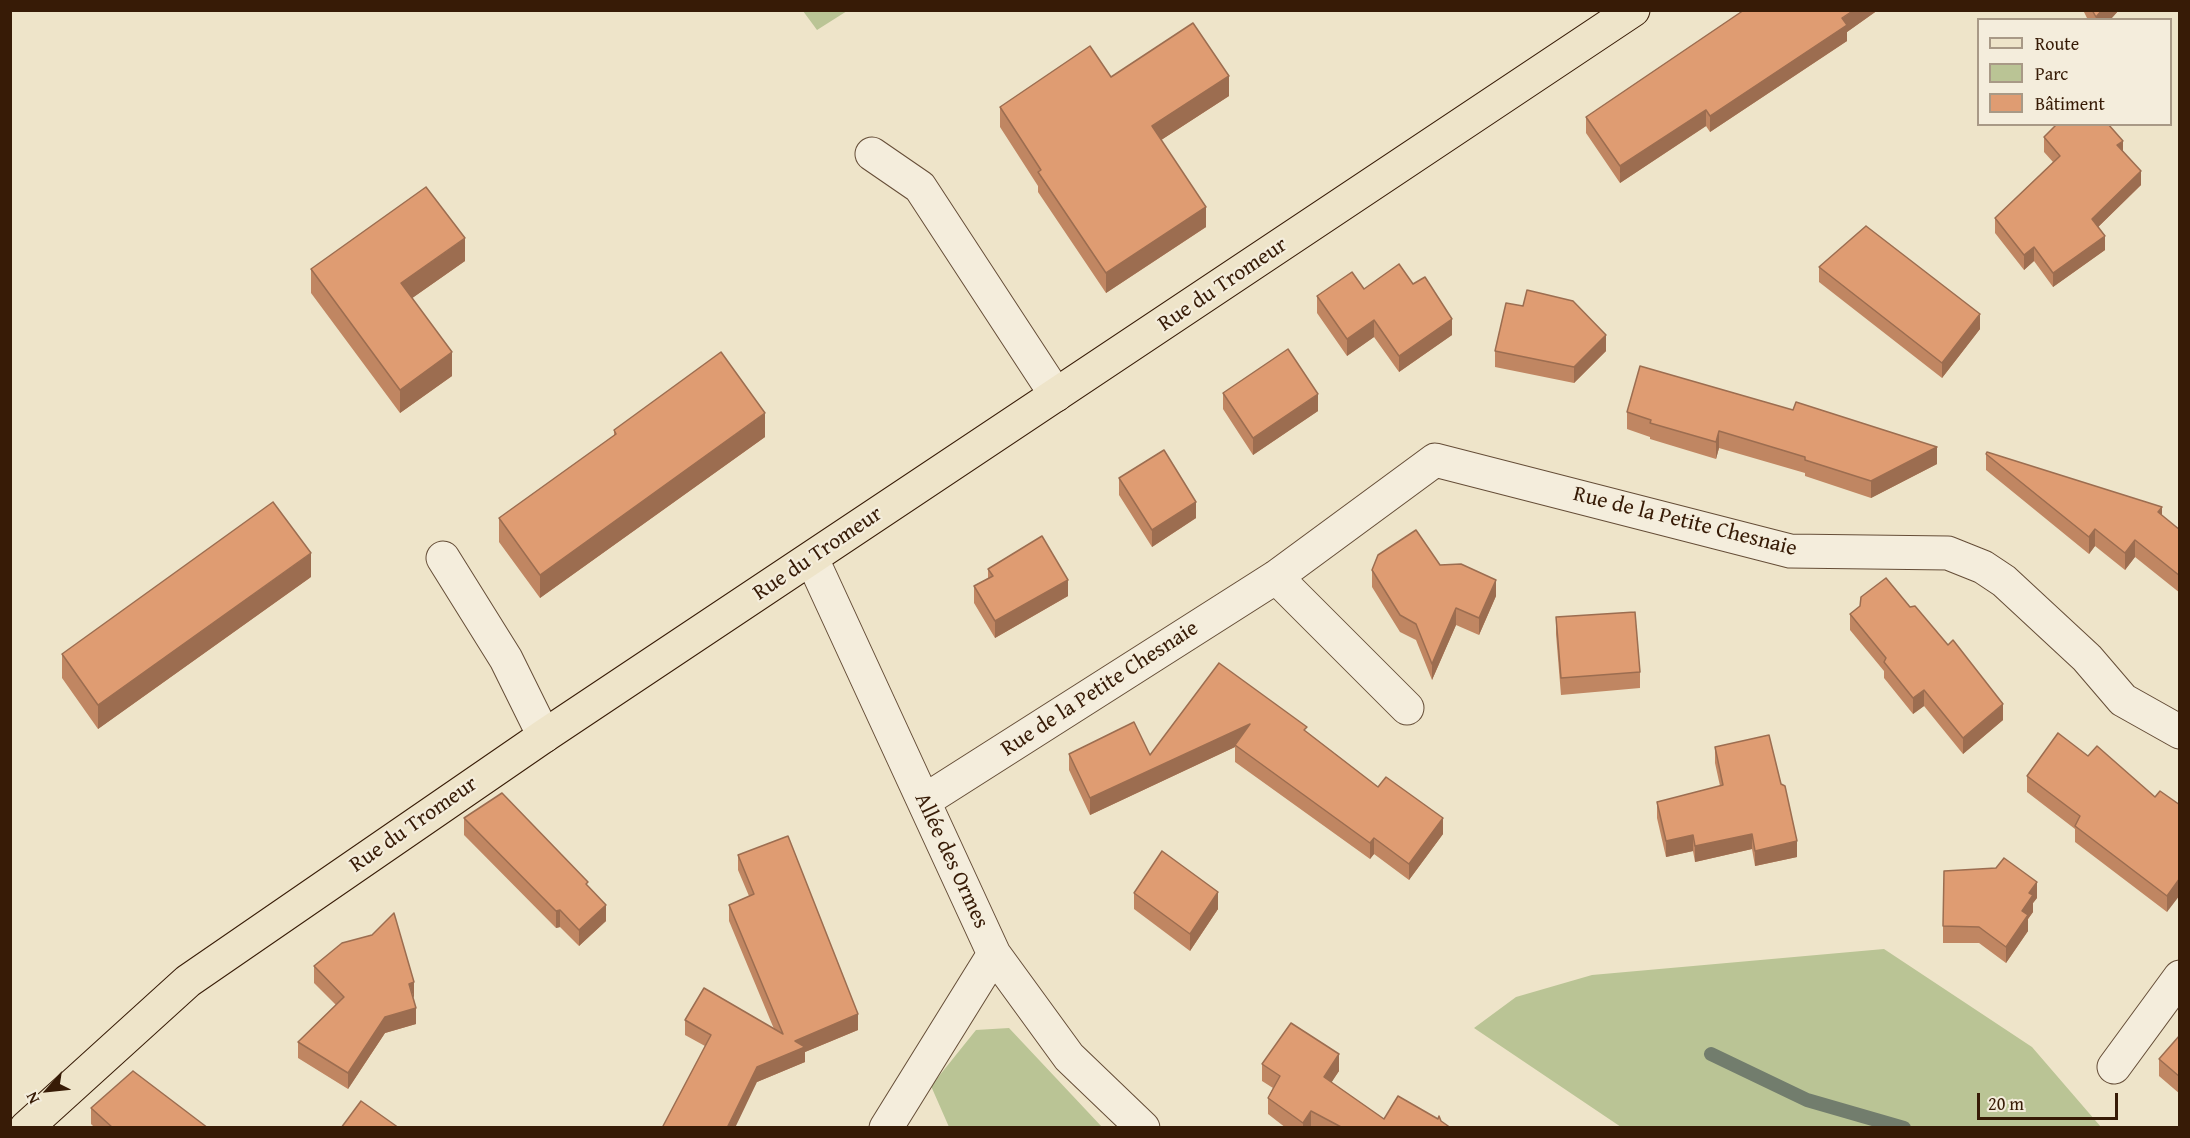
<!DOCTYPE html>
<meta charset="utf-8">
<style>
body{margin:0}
#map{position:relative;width:2190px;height:1138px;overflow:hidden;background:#eee4c9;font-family:"Gentium Book Plus",serif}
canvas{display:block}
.frame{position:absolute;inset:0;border:12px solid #371b06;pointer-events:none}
.legend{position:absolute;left:1977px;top:18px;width:195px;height:108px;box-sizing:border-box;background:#f4eddc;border:2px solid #a89986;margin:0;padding:8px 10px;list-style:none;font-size:18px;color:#371b06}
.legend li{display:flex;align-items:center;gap:12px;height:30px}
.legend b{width:30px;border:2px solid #a89986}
.north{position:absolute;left:18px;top:1060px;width:60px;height:60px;-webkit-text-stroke:4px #f4eddc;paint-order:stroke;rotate:243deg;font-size:16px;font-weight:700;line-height:24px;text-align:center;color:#371b06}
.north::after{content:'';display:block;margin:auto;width:21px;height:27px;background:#371b06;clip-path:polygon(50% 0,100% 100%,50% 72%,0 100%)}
.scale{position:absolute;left:1977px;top:1093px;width:141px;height:27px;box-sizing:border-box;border:3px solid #371b06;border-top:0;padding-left:8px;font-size:18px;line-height:21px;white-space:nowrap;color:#371b06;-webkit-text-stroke:4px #f4eddc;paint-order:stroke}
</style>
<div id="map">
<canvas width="2190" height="1138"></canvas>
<div class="frame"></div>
<ul class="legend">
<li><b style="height:8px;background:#eee4c9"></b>Route</li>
<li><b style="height:16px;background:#bac495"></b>Parc</li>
<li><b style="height:16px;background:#df9c72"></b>Bâtiment</li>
</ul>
<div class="north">N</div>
<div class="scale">20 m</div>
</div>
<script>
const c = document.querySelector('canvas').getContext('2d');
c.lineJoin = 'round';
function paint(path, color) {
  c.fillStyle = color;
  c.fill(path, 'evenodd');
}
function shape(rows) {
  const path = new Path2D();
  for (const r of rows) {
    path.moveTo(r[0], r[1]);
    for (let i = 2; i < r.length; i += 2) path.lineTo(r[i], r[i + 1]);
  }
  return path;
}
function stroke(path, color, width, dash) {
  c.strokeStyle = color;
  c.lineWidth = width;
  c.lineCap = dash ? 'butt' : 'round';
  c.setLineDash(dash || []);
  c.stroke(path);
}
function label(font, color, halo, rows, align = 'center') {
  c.font = font + ' "Gentium Book Plus",serif';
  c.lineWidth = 4.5;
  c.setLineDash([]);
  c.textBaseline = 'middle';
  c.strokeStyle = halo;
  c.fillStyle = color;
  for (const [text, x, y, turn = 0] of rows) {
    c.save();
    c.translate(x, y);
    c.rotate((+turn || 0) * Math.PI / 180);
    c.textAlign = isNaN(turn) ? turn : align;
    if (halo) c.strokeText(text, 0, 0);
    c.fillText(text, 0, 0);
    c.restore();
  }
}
const green = shape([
 [803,11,847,11,817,30],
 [1884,949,2032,1047,2101,1127,1621,1127,1474,1028,1516,997,1592,975],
 [1009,1028,1102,1127,949,1127,931,1086,976,1030]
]);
const stream = shape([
 [1711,1054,1807,1100,1904,1128]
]);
const minor = shape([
 [872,154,920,187,1056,395],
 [443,558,506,659,544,736],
 [812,559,994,954,1069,1057,1143,1128],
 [1276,577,1407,708],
 [924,801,1276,577,1435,460,1790,551,1948,553,1983,567,2004,581,2087,658,2123,700,2180,732],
 [2114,1067,2180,977],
 [886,1128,994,954]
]);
const major = shape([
 [26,1128,188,981,544,736,1633,10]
]);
const wall = shape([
 [1744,10,1878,10,1847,32,1847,41,1710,132,1706,126,1620,183,1586,133,1586,117],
 [2083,10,2119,10,2110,20,2088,20],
 [1111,77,1229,96,1161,140,1206,227,1106,293,1038,192,1038,186,1000,127,1000,107],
 [2044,137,2123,151,2141,185,2098,227,2105,250,2053,287,2034,261,2024,270,1995,233,1995,218,2053,162,2044,152],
 [465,261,412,298,452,376,400,413,311,293,311,269],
 [1819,267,1980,329,1942,378,1819,282],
 [1413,284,1452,335,1399,372,1374,337,1347,356,1317,313,1317,296,1364,289],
 [1523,306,1606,351,1574,383,1495,367,1495,351],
 [1223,393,1318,411,1253,455,1223,409],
 [1627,412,1937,464,1871,498,1805,476,1805,473,1719,448,1716,459,1650,439,1650,437,1627,429],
 [614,430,765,437,540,598,499,542,499,518,614,436],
 [1986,454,2162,516,2180,530,2180,593,2135,557,2125,570,2095,546,2089,554,1986,470],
 [1119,478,1196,518,1152,547,1119,495],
 [1440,565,1496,596,1479,635,1456,625,1432,680,1416,640,1400,632,1372,587,1372,570],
 [988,569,1068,596,995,638,974,603,974,586,988,578],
 [311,577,98,729,62,678,62,654],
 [1860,606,2003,720,1963,754,1924,706,1913,714,1884,678,1884,671,1850,630,1850,614],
 [1556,617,1640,672,1640,688,1561,695,1556,634],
 [1307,732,1378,787,1443,834,1409,880,1374,854,1370,859,1235,762,1235,747,1090,815,1069,770,1069,754,1150,755],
 [1715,747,1797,857,1755,866,1752,849,1695,862,1693,851,1666,857,1657,818,1657,802,1720,786,1715,763],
 [2027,776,2155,797,2180,805,2167,912,2075,842,2075,829,2027,792],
 [464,818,588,886,606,921,579,946,560,927,556,928,464,835],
 [738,855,858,1030,805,1052,805,1062,757,1082,705,1046,685,1035,685,1020,774,1029,729,921,729,905,749,896,738,870],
 [1134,893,1218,909,1190,951,1134,909],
 [2037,898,2033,903,2033,912,2028,919,2028,931,2006,963,1979,943,1943,943,1943,926],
 [314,966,414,999,416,1024,385,1033,348,1089,298,1058,298,1042,336,1005,314,983],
 [2180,1035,2180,1094,2159,1076,2159,1059],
 [1262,1064,1339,1071,1331,1082,1384,1119,1441,1121,1451,1128,1286,1128,1268,1114,1268,1098,1273,1088,1262,1081],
 [91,1108,208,1128,95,1128,91,1124]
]);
const shadedWall = shape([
 [1854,10,1878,10,1847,32,1847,41,1710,132,1710,116],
 [2102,10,2119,10,2110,20,2096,20,2096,17],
 [1229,76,1229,96,1152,146,1152,126],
 [1706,110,1706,126,1620,183,1620,166],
 [2123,141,2123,155,2117,145],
 [2141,171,2141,185,2092,233,2092,219],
 [1206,207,1206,227,1106,293,1106,273],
 [2105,236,2105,250,2053,287,2053,273],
 [465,238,465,261,401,306,401,283],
 [2034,247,2034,261,2024,270,2024,255],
 [1980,314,1980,329,1942,378,1942,363],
 [1452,319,1452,335,1399,372,1399,356],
 [1374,320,1374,337,1347,356,1347,339],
 [1606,335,1606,351,1574,383,1574,367],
 [452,352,452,376,400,413,400,390],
 [1318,394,1318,411,1253,455,1253,438],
 [765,413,765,437,540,598,540,575],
 [1719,431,1719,448,1716,459,1716,442],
 [1937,447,1937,464,1871,498,1871,481],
 [1196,502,1196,518,1152,547,1152,530],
 [2162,507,2162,523,2158,512],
 [2095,529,2095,546,2089,554,2089,537],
 [2135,540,2135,557,2125,570,2125,553],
 [311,553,311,577,98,729,98,705],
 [1068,580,1068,596,995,638,995,621],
 [1496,580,1496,596,1479,635,1479,618],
 [1456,608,1456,625,1432,680,1432,664],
 [1924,690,1924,706,1913,714,1913,698],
 [2003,704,2003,720,1963,754,1963,738],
 [1250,724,1235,745,1235,747,1090,815,1090,798],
 [1443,818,1443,834,1409,880,1409,864],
 [1752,834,1752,849,1695,862,1695,846],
 [1693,835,1693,851,1666,857,1666,841],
 [1374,838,1374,854,1370,859,1370,843],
 [1797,841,1797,857,1755,866,1755,851],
 [2180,878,2180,895,2167,912,2167,896],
 [2037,882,2037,898,2033,903,2033,912,2028,919,2028,931,2006,963,2006,947,2022,911,2029,893],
 [1218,892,1218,909,1190,951,1190,934],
 [606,905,606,921,579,946,579,930],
 [560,910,560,927,556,928,556,911],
 [414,982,414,999,409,984],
 [416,1008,416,1024,385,1033,348,1089,348,1073,385,1017],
 [858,1014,858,1030,805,1052,805,1062,757,1082,735,1128,727,1128,757,1067,795,1041],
 [1339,1054,1339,1071,1324,1094,1324,1077],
 [1311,1111,1311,1127,1303,1128,1303,1123]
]);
const building = shape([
 [1744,10,1854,10,1842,18,1847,25,1710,116,1706,110,1620,166,1586,117,1744,10],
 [2092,10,2102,10,2096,17,2092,10],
 [1193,23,1229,76,1152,126,1206,207,1106,273,1038,172,1041,170,1000,107,1090,46,1111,77,1193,23],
 [2057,124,2108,124,2123,141,2117,145,2141,171,2092,219,2105,236,2053,273,2034,247,2024,255,1995,218,2060,156,2044,137,2057,124],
 [426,187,465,238,401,283,452,352,400,390,311,269,426,187],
 [1866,226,1980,314,1942,363,1819,267,1866,226],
 [1399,264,1413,284,1425,277,1452,319,1399,356,1374,320,1347,339,1317,296,1352,272,1364,289,1399,264],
 [1527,290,1573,301,1606,335,1574,367,1495,351,1506,303,1523,306,1527,290],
 [1288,349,1318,394,1253,438,1223,393,1288,349],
 [721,352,765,413,540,575,499,518,616,434,614,430,721,352],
 [1640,366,1793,410,1796,402,1937,447,1871,481,1805,460,1805,457,1719,431,1716,442,1650,423,1651,420,1627,412,1640,366],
 [1164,450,1196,502,1152,530,1119,478,1164,450],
 [1987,452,2162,507,2158,512,2180,530,2180,576,2135,540,2125,553,2095,529,2089,537,1986,454,1987,452],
 [273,502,311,553,98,705,62,654,273,502],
 [1416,530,1440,565,1461,564,1496,580,1479,618,1456,608,1432,664,1416,624,1400,615,1372,570,1378,555,1416,530],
 [1042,536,1068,580,995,621,974,586,993,576,988,569,1042,536],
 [1886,578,1910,607,1915,606,1948,645,1953,640,2003,704,1963,738,1924,690,1913,698,1884,662,1886,658,1850,614,1860,606,1861,597,1886,578],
 [1635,612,1640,672,1561,678,1556,617,1635,612],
 [1219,663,1307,727,1304,730,1378,787,1386,777,1443,818,1409,864,1374,838,1370,843,1235,745,1250,724,1090,798,1069,754,1134,722,1150,755,1219,663],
 [2058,733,2088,756,2097,746,2155,797,2160,791,2180,805,2180,878,2167,896,2075,826,2080,816,2027,776,2058,733],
 [1769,735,1781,784,1785,786,1797,841,1755,851,1752,834,1695,846,1693,835,1666,841,1657,802,1723,785,1715,747,1769,735],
 [502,793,588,882,586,884,606,905,579,930,560,910,556,911,464,818,502,793],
 [788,836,858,1014,795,1041,805,1047,757,1067,727,1128,662,1128,711,1035,685,1020,704,988,783,1034,729,905,754,894,738,855,788,836],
 [1162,851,1218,892,1190,934,1134,893,1162,851],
 [2004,858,2037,882,2029,893,2033,895,2022,911,2028,915,2006,947,1979,927,1943,926,1944,871,1996,868,2004,858],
 [394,913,414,982,409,984,416,1008,385,1017,348,1073,298,1042,344,997,314,966,342,943,372,935,394,913],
 [1291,1023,1339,1054,1324,1077,1384,1119,1398,1096,1438,1119,1439,1116,1441,1121,1451,1128,1343,1128,1311,1111,1303,1123,1268,1098,1280,1076,1262,1064,1291,1023],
 [2180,1035,2180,1077,2159,1059,2180,1035],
 [133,1071,208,1128,113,1128,91,1108,133,1071],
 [361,1101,399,1128,341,1128,361,1101]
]);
const streetNames = [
 ["Rue du Tromeur",1223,285,-34],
 ["Rue de la Petite Chesnaie",1685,522,14],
 ["Rue du Tromeur",818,554,-34],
 ["Rue de la Petite Chesnaie",1100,689,-33],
 ["Rue du Tromeur",414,825,-35],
 ["Allée des Ormes",951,861,65]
];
paint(green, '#bac495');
stroke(stream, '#727d6d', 14);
stroke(minor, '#654d37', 35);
stroke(major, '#371b06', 35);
stroke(minor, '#f4eddc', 33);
stroke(major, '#eee4c9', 33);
paint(wall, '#c08662');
paint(shadedWall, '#9c6d50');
paint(building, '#df9c72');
stroke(building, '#9c6d50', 1.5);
label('22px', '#371b06', '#f4eddc', streetNames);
</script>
